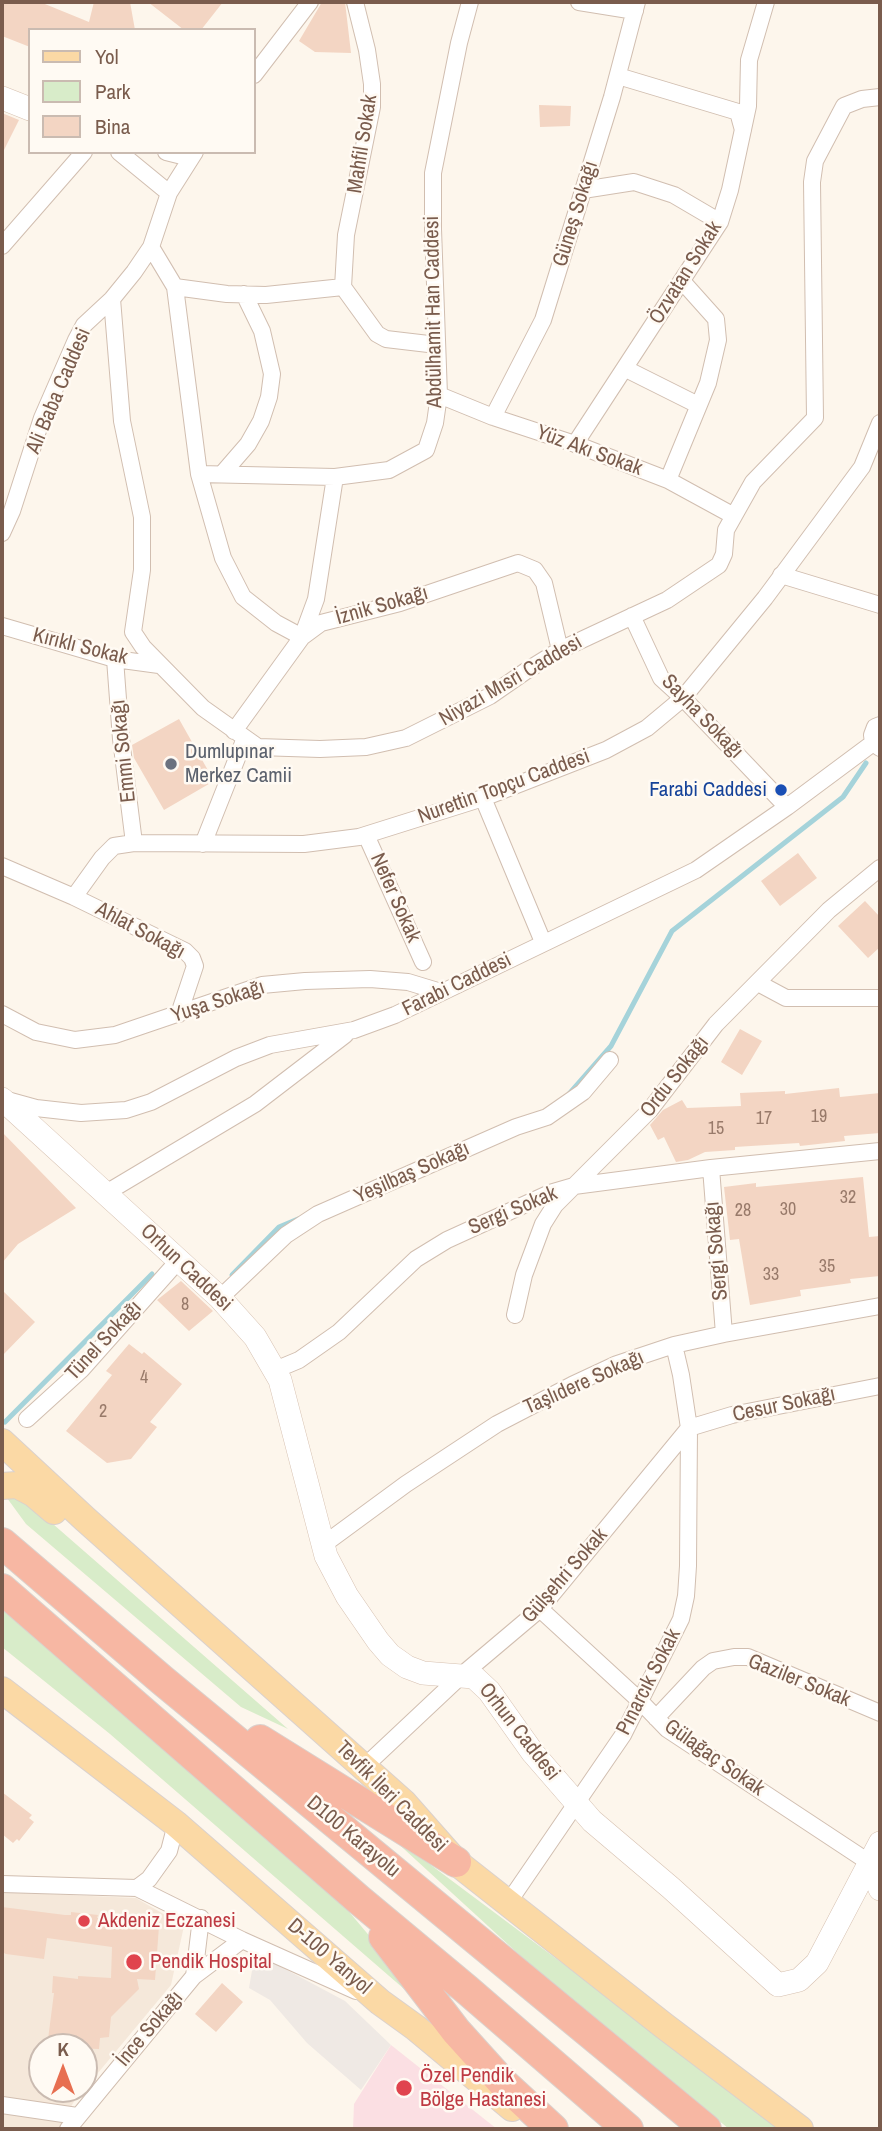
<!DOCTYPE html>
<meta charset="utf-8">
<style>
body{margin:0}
#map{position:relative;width:882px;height:2131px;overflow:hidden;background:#fdf6ec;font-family:"Archivo Narrow",sans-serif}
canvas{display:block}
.frame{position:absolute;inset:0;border:4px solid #7a5c4d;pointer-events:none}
.legend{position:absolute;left:28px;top:28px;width:228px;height:126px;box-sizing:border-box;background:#fffaf3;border:2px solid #cabbb1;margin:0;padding:9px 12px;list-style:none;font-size:21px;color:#7a5c4d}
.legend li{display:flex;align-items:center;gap:14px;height:35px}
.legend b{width:35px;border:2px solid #cabbb1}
.north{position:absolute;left:28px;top:2033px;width:70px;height:70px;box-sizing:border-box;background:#fffaf3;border:2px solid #cabbb1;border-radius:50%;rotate:0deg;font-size:19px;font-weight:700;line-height:28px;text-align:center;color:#7a5c4d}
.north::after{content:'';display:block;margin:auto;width:24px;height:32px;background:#e76f51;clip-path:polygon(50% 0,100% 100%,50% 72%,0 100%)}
</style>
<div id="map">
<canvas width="882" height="2131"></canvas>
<div class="frame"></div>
<ul class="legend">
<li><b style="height:9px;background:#fbd9a5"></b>Yol</li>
<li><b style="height:19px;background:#d8ecc9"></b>Park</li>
<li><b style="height:19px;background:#f3d5c3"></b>Bina</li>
</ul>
<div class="north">K</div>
</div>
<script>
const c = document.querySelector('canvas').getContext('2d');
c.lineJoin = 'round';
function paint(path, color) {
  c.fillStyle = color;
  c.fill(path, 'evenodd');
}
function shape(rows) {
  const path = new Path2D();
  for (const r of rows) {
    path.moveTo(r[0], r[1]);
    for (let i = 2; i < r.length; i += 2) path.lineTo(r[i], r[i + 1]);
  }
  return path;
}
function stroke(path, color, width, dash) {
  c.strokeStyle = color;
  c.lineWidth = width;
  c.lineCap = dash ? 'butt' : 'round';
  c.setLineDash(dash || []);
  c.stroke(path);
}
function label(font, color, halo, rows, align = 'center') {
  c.font = font + ' "Archivo Narrow",sans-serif';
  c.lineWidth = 5;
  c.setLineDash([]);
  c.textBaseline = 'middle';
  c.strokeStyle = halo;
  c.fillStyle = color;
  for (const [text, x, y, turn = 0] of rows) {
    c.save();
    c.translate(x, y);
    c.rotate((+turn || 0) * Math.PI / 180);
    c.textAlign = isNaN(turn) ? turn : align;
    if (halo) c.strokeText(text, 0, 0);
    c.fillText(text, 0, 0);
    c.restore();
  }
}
const residential = shape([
 [2,1892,136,1898,184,1926,171,1985,73,2103,60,2129,2,2129],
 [42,2047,84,2047,84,2089,42,2089]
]);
const industrial = shape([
 [255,1953,345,2001,391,2045,361,2090,307,2043,270,2000,249,1988]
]);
const medical = shape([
 [391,2045,497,2129,353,2129,354,2104]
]);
const green = shape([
 [14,1490,288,1729,241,1707,26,1524,7,1498],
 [2,1607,324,1882,441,2021,110,1734,2,1647],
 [380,1827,736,2093,784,2129,729,2129,524,1959]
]);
const stream = shape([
 [569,1094,611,1046,672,931,843,797,866,763],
 [232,1275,279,1227,298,1219],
 [5,1422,152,1274]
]);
const building = shape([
 [2,2,40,2,89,22,94,2,130,2,135,30,30,30,30,47,2,36],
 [148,2,223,2,201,30,184,30],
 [322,2,345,2,351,53,315,52,299,41],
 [539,105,571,106,570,126,540,127],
 [2,113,19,120,2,154],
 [179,719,214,781,164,810,134,758,132,745],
 [798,853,817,878,780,906,761,881],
 [865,901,880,917,880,947,868,958,838,926],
 [740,1029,762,1041,742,1075,721,1062],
 [839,1088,840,1097,880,1093,880,1133,844,1136,845,1141,800,1146,799,1143,735,1147,735,1150,705,1152,688,1160,676,1162,664,1137,658,1140,650,1125,663,1110,682,1100,687,1108,741,1106,740,1093,785,1091,785,1094],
 [2,1132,76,1208,18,1244,2,1263],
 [863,1177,869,1237,880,1236,880,1276,850,1279,851,1283,800,1290,801,1296,750,1305,739,1239,730,1240,724,1187,756,1183,756,1187],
 [181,1281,213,1311,189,1331,157,1300],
 [2,1290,35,1322,2,1356],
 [129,1344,142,1354,144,1352,182,1384,150,1422,157,1427,131,1459,107,1463,66,1431,112,1375,106,1371],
 [2,1792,32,1815,29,1818,34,1822,19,1841,17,1839,13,1843,2,1834],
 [2,1907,65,1915,71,1915,71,1912,98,1915,97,1918,105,1919,104,1925,121,1922,159,1926,155,1980,137,1979,139,1989,111,2017,109,2037,100,2038,99,2049,47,2047,54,1993,52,1993,53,1976,78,1979,78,1976,111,1978,112,1947,47,1938,44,1959,6,1954,2,1952],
 [222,1983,243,2002,216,2032,195,2014]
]);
const street = shape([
 [579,2,635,11],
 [254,75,310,2],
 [618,76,738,112,743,130],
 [119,152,169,193],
 [166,152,190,158],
 [583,190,634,182,674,195,720,222],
 [2,246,84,152],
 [151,247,175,287,199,474,335,477,389,470,426,450,435,423,439,395,433,229,433,173,459,43,470,2],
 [175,287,227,294,266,295,343,287],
 [343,287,346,235,372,107,372,84,367,50,355,2],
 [343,287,377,334,386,339,437,345],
 [112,299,122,421,142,517,142,570,133,632,143,647,203,708,258,747,320,749,366,747,406,738,490,696,526,671,560,650,667,600,719,565,724,554,726,530,753,482,815,418,812,182,815,161,844,106,862,99,880,97],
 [626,369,698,405],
 [439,395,493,417,575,444,668,480,734,516],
 [493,417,543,320,612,97,637,2],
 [575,444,720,222,730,190,748,106,749,60,766,2],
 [199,474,223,558,243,597,276,623,302,637,321,623,400,603,518,563,535,570,544,583,560,650],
 [222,474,248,444,261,421,269,397,272,374,262,331,244,294],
 [668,480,708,383,718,340,716,319,682,281],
 [2,533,12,511,42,418,76,340,84,325,112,299,134,272,151,247,169,193,195,152],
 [781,575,880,605],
 [632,616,661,678,683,698,787,807],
 [2,626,115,659,159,665],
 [115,659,121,739,134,843],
 [880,725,875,727,872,735,873,743,880,748],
 [234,731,302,637,316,599,335,477],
 [483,798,543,942],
 [366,835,423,962],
 [203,844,245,738],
 [2,866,74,897,102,858,114,846,134,843,304,844,359,837,483,798,606,750,647,728,683,698,765,598,862,467,880,423],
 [74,897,185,951,192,958,195,966,179,1014],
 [758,983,786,998,880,998],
 [2,1014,36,1032,75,1040,115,1035,262,985,305,981,370,979,408,982,441,992],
 [7,1100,36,1108,81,1113,126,1110,151,1102,236,1058,270,1045,354,1030,395,1015,696,870,787,807,873,743],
 [711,1168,724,1334],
 [106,1193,255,1104,345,1035],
 [220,1298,286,1235,318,1214,516,1127,547,1117,583,1092,610,1060],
 [515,1315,524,1275,543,1224,555,1205,650,1110,716,1024,829,910,880,868],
 [275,1370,299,1360,339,1332,416,1259,447,1240,550,1193,574,1186,711,1168,880,1151],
 [27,1419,82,1369,178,1261],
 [323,1545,406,1484,497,1424,572,1385,617,1364,674,1345,724,1334,880,1306],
 [540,1609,639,1700,667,1729,870,1863],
 [656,1718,703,1668,713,1661,734,1657,748,1657,880,1713],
 [364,1767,463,1674,540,1609,689,1428,681,1375,674,1345],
 [2,1884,137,1888,149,1879,169,1851,176,1824],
 [137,1888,242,1940,356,1991],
 [508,1903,623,1735,681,1619,686,1596,688,1566,689,1428,732,1415,880,1386],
 [194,1976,201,1918],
 [2,2105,77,2116],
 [68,2129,194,1976,242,1940]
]);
const secondary = shape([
 [2,98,30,109],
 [2,1099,220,1298,255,1337,280,1380,326,1556,347,1596,378,1641,390,1655,407,1667,423,1673,474,1677,489,1691,533,1753,592,1821,671,1888,778,1985,799,1980,817,1963,880,1843],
 [870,1863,880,1889]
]);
const primary = shape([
 [2,1442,85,1519,404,1803,456,1862,663,2025,800,2129],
 [2,1486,17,1485,34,1494,54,1511],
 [2,1690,176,1824,380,2002,416,2028,512,2108]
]);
const highway = shape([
 [2,1543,162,1680,706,2129],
 [2,1589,358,1899,466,1989,628,2129],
 [260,1740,456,1862],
 [384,1937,456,2031,503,2083,553,2129]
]);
const markers = [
 [171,764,7,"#6b7280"],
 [781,790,7,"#1a4fb4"],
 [84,1921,7,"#e0444e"],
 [134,1962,9,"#e0444e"],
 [404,2088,9,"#e0444e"]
];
const numberNames = [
 ["19",819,1117],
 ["17",764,1119],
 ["15",716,1129],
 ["32",848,1198],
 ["30",788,1210],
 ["28",743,1211],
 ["35",827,1267],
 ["33",771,1275],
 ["8",185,1305],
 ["4",144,1378],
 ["2",103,1412]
];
const streetNames = [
 ["Mahfil Sokak",363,144,-81],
 ["Güneş Sokağı",576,214,-73],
 ["Özvatan Sokak",686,273,-58],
 ["Abdülhamit Han Caddesi",434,312,-91],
 ["Ali Baba Caddesi",59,391,-67],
 ["Yüz Akı Sokak",589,451,20],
 ["İznik Sokağı",382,606,-16],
 ["Kırıklı Sokak",80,647,14],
 ["Niyazi Mısri Caddesi",511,681,-30],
 ["Sayha Sokağı",702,717,46],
 ["Emmi Sokağı",124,751,-96],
 ["Nurettin Topçu Caddesi",504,787,-20],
 ["Nefer Sokak",395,898,66],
 ["Ahlat Sokağı",140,931,28],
 ["Farabi Caddesi",457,985,-26],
 ["Yuşa Sokağı",218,1002,-18],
 ["Ordu Sokağı",675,1077,-52],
 ["Yeşilbaş Sokağı",412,1173,-24],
 ["Sergi Sokak",513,1211,-23],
 ["Sergi Sokağı",717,1251,-95],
 ["Orhun Caddesi",186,1268,43],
 ["Tünel Sokağı",104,1341,-47],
 ["Taşlıdere Sokağı",584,1383,-24],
 ["Cesur Sokağı",784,1405,-12],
 ["Gülşehri Sokak",565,1576,-49],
 ["Gaziler Sokak",799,1681,22],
 ["Pınarcık Sokak",649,1682,-63],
 ["Orhun Caddesi",519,1732,52],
 ["Gülağaç Sokak",714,1758,35],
 ["Tevfik İleri Caddesi",391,1797,45],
 ["D100 Karayolu",353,1837,40],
 ["D-100 Yanyol",329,1957,41],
 ["İnce Sokağı",150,2029,-50]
];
const worshipNames = [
 ["Dumlupınar",185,752],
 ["Merkez Camii",185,776]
];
const transitNames = [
 ["Farabi̇ Caddesi̇",767,790]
];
const healthNames = [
 ["Akdeniz Eczanesi",98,1921],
 ["Pendik Hospital",150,1962],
 ["Özel Pendik",420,2076],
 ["Bölge Hastanesi",420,2100]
];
paint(residential, '#f5e8da');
paint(industrial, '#efe9e4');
paint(medical, '#fbdfe3');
paint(green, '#d8ecc9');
stroke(stream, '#a5d3da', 5);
paint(building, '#f3d5c3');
stroke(street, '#d1beb0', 18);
stroke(secondary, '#d6c0b0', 24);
stroke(primary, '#dad1cd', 28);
stroke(highway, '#dad1cd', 32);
stroke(street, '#fff', 16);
stroke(secondary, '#fff', 23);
stroke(primary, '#fbd9a5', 26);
stroke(highway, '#f7b7a3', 30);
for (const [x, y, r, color] of markers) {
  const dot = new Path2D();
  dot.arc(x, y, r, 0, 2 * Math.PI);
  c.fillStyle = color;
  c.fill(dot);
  stroke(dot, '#fffaf3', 2.5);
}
label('18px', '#987a6a', null, numberNames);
label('21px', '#7a5c4d', '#fffaf3', streetNames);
label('21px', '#5b616d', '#fffaf3', worshipNames, 'left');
label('21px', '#164399', '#fffaf3', transitNames, 'right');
label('21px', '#be3a42', '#fffaf3', healthNames, 'left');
</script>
